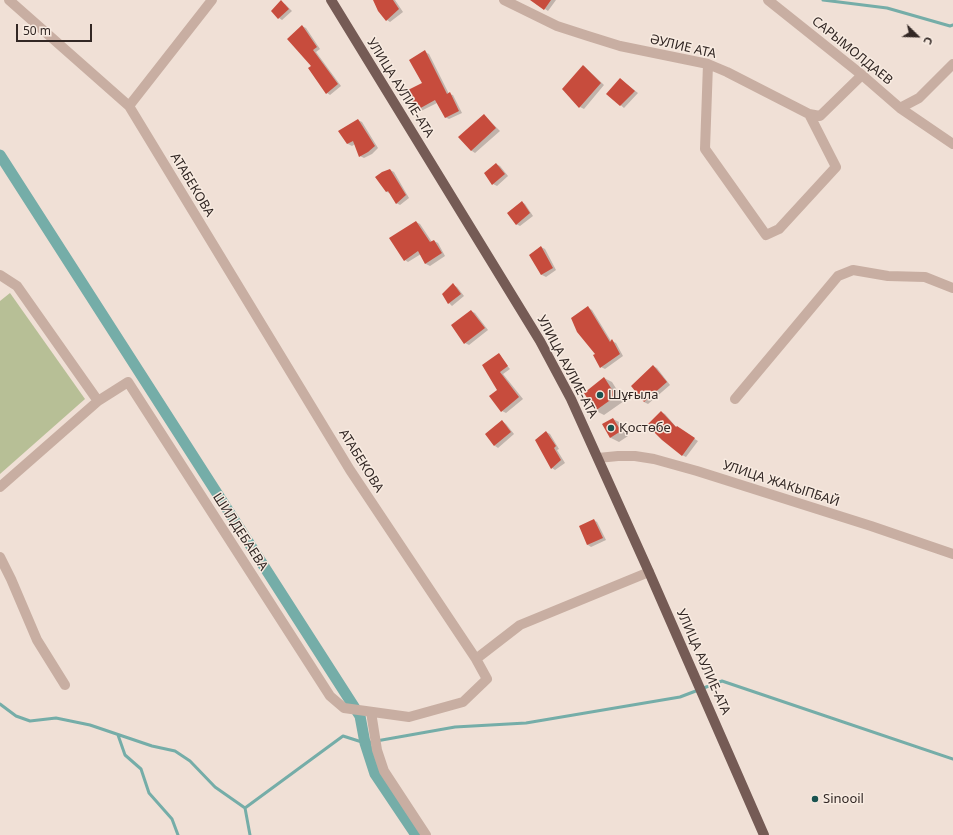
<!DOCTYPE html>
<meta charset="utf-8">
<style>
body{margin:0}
#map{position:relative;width:953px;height:835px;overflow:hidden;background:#f0e0d6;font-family:"Noto Sans",sans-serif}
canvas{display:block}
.north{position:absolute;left:897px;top:16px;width:40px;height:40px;-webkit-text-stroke:3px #f8ebe1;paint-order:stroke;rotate:113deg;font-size:11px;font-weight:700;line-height:16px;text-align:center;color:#322724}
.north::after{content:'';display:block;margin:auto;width:14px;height:18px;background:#322724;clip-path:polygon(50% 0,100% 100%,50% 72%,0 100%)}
.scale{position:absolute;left:16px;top:24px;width:76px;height:18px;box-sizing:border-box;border:2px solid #322724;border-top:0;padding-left:5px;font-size:12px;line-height:14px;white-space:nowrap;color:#322724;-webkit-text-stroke:3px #f8ebe1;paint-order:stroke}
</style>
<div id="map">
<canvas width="953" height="835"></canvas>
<div class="north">С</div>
<div class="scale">50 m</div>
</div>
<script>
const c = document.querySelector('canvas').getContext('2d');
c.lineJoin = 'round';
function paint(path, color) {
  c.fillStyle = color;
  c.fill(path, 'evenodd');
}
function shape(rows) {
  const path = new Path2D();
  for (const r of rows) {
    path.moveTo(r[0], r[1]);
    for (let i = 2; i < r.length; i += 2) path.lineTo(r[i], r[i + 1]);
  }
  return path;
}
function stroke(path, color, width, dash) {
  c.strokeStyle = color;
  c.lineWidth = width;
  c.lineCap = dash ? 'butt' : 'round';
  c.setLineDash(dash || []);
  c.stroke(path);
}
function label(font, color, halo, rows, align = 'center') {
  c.font = font + ' "Noto Sans",sans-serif';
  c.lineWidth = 3;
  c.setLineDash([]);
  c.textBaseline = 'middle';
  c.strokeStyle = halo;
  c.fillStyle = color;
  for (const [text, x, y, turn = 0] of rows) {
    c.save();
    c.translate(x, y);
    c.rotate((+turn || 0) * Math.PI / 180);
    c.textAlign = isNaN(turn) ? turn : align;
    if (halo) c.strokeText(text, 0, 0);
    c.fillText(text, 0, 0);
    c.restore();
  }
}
const green = shape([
 [10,293,85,399,0,474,0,301]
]);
const shadow = shape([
 [375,0,395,0,403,12,390,22,387,20],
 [532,0,556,0,548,11],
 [281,2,285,4,292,11,282,20,279,18],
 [302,26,306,28,320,49,316,52,341,86,330,95,327,93],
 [425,52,429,54,449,94,453,95,462,113,449,119,445,117,437,103,421,111,418,109,423,83],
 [584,66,604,85,584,109,580,107,563,89],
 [620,79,638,93,624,108,608,94],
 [484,116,487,118,500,131,475,153,472,151,459,137],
 [358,120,362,122,378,148,372,154,364,158,360,156,355,144,352,146,348,144,340,131],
 [496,164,500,166,508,176,497,186,493,184],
 [390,170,394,172,409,198,400,205,396,203,391,194,387,192,377,177],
 [522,202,525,204,533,216,520,226,516,224],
 [416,222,420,224,432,242,434,241,438,243,445,256,430,266,426,264,421,254,408,262,405,260],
 [541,247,545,249,556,270,546,277,542,275,530,255],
 [453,285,457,287,464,296,452,306,449,303,443,294],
 [589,308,592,310,611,341,612,341,616,343,623,356,605,369,601,367,596,354],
 [471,311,475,313,488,330,469,345,465,343],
 [499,354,501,356,499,356,510,369,503,374,523,399,506,413,502,411,499,390],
 [653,366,657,368,670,385,648,404,644,402],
 [604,378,612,382,624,401,604,415,596,411,586,393],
 [661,412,665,414,677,428,698,441,686,457,682,455],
 [613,419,621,423,628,436,619,442,611,438],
 [502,421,506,424,514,434,498,448,495,446],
 [546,432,550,434,559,449,557,450,565,463,555,470,552,468],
 [594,520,597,522,606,540,591,547,588,545,580,527]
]);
const stream = shape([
 [823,0,887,8,950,26,953,25],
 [0,704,16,716,30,721,56,718,90,725,152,746,175,751,190,761,215,787,245,808,250,835],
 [118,735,125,755,141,769,149,793,172,819,178,835],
 [245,808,343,736,365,743,455,727,526,723,680,697,722,681,953,759]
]);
const canal = shape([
 [0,155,360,716,365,743,375,774,416,835]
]);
const building = shape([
 [281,0,289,9,278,19,271,11],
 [373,0,393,0,399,9,386,21,378,11],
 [530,0,551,0,544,10],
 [302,25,317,47,313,50,338,84,326,94,308,68,311,66,287,39],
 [425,50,447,94,450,92,459,111,445,118,435,100,417,110,406,91,422,83,409,60],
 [583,65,601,83,579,108,562,89],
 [620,78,635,91,620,106,606,94],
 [484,114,496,128,471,151,458,137],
 [358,119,375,146,368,152,359,157,353,141,347,144,338,131],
 [496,163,505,174,492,185,484,173],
 [390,169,406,195,396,204,388,191,386,192,375,177,382,172],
 [522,201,530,213,516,225,507,213],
 [416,221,430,242,434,240,442,253,425,264,418,251,404,261,389,238],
 [541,246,553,268,541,275,529,255],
 [453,283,461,294,448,304,442,294],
 [588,306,610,342,612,339,620,354,600,368,593,355,595,354,577,332,571,318],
 [471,310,485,328,464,344,451,325],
 [499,353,508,366,500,372,519,397,501,412,489,396,497,390,482,365],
 [653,365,667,382,644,402,631,386],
 [604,377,616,396,595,411,584,393],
 [661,411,676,427,677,426,695,438,682,456,662,440,647,425],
 [613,418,621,431,610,438,602,424],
 [502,420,511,432,494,446,485,434],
 [546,431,556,446,554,448,561,460,551,469,535,440],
 [594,519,603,538,587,545,579,526]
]);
const minor = shape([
 [9,0,129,106,350,470,476,659,520,625,649,572],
 [504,0,557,26,588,36,620,46,708,64,727,72,809,114,820,116,862,75],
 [768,0,862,75,900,108,953,144],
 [708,64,705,149,766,235,779,229,836,167,809,114],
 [129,106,212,0],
 [900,108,919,98,953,64],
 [0,275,17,286,98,401,128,382,330,696,344,708,409,717,463,702,487,679,476,659],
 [735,399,838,276,853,270,888,276,925,277,953,288],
 [598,458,618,456,635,456,654,459,697,471,871,526,953,554],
 [0,487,98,401],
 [0,557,11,579,37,640,65,685],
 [371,712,377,750,384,771,426,835]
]);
const major = shape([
 [331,0,540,341,571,399,649,572,764,835]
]);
const markers = [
 [600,395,4,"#1a5350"],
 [611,428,4,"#1a5350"],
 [815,799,4,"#1a5350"]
];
const streetNames = [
 ["ӘУЛИЕ АТА",683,47,13],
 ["САРЫМОЛДАЕВ",852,51,39],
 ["УЛИЦА АУЛИЕ-АТА",400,88,58],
 ["АТАБЕКОВА",192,185,59],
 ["УЛИЦА АУЛИЕ-АТА",567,367,62],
 ["АТАБЕКОВА",361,461,58],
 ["УЛИЦА ЖАКЫПБАЙ",781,484,18],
 ["ШИЛДЕБАЕВА",240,532,57],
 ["УЛИЦА АУЛИЕ-АТА",703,662,66]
];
const poiNames = [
 ["Шұғыла",608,395],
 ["Қостөбе",619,428],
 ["Sinooil",823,799]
];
paint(green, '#b7bf96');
paint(shadow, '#0003');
stroke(stream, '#75ada8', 3);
stroke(canal, '#75ada8', 11);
paint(building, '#c74c3d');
stroke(minor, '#c8aea2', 10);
stroke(major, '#755b55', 10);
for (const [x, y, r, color] of markers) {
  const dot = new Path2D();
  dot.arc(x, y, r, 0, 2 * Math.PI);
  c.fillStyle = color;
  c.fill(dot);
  stroke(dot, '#f8ebe1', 1.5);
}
label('13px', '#322724', '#f8ebe1', streetNames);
label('13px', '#322724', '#f8ebe1', poiNames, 'left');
</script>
